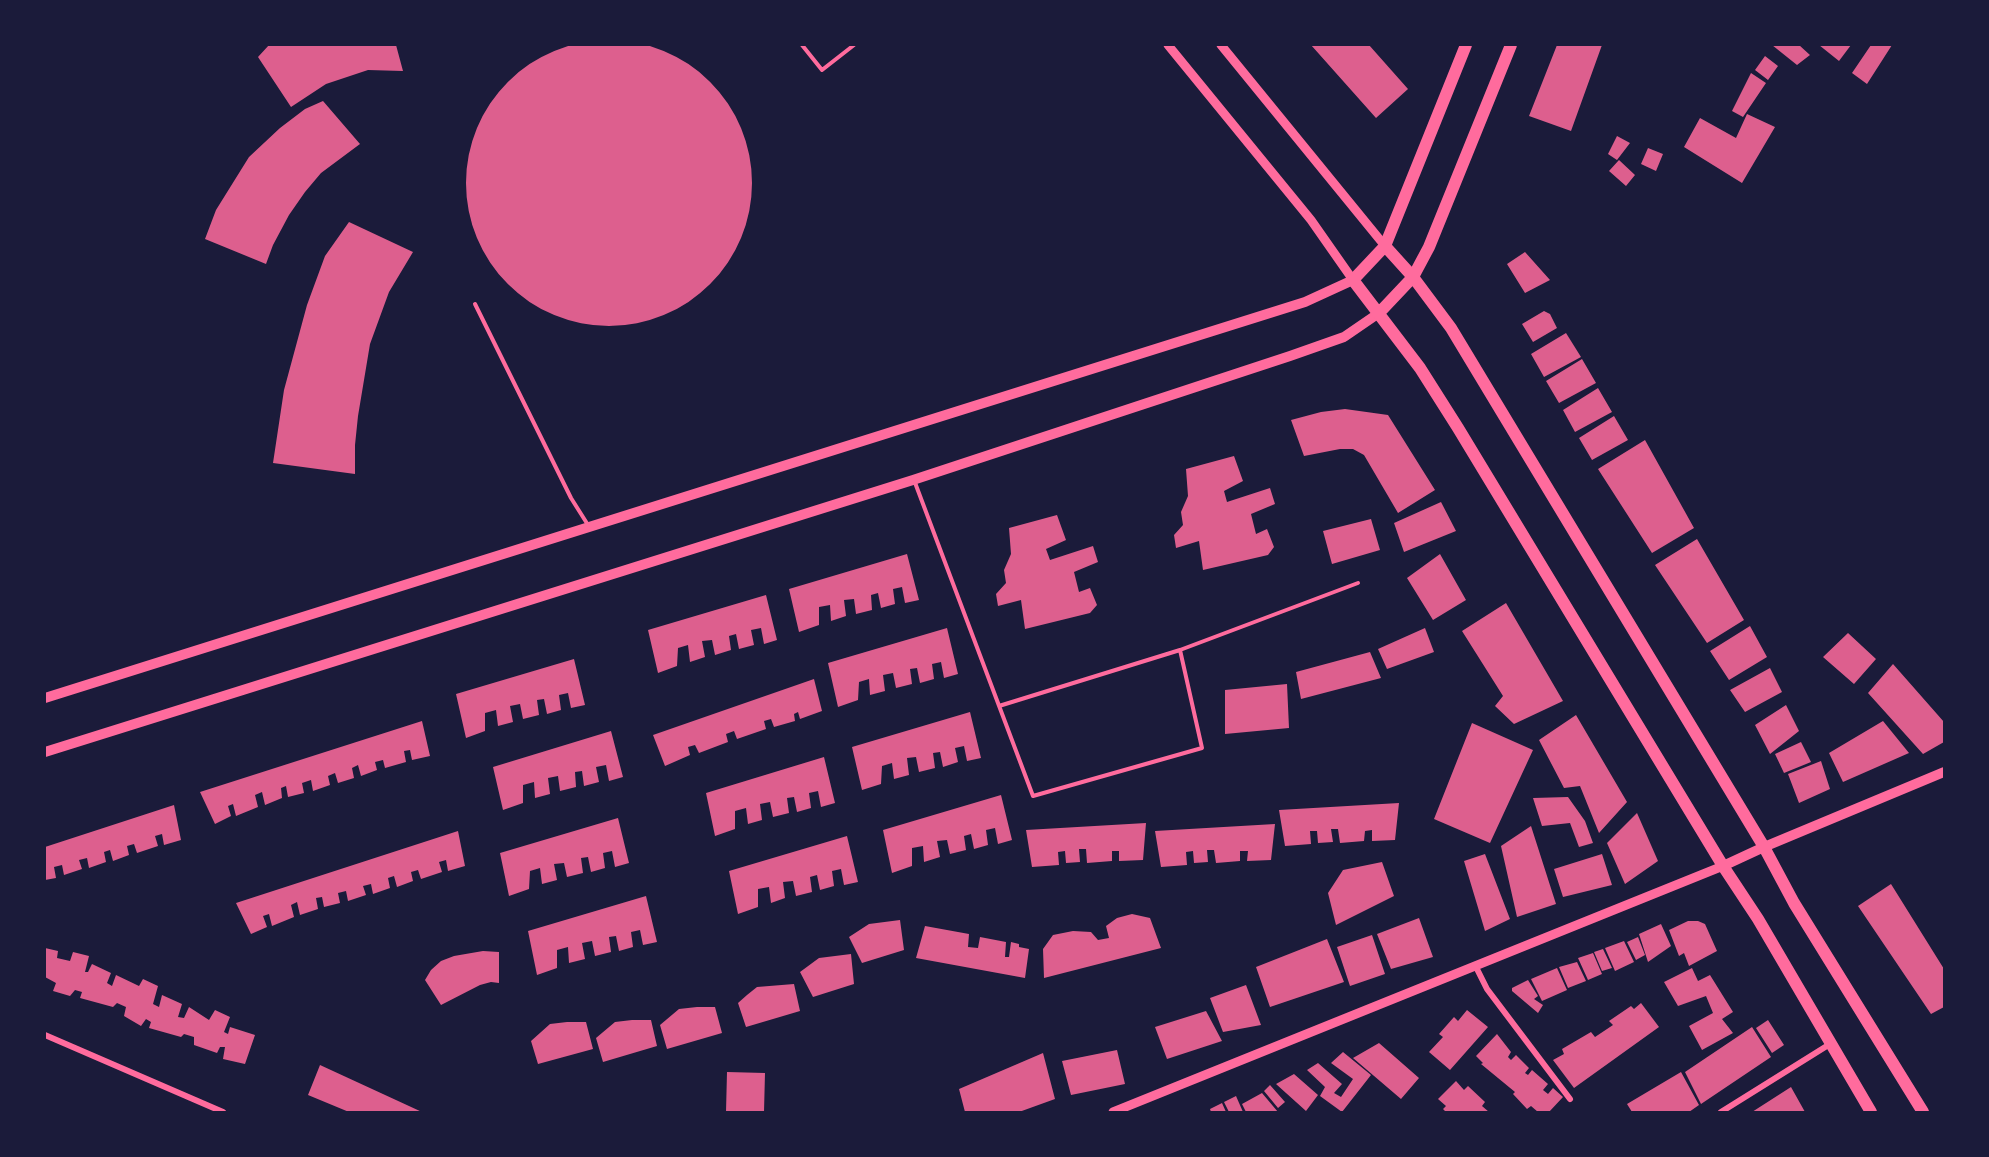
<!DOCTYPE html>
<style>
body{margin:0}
#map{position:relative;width:1989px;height:1157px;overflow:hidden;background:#1b1b3a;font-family:"Asap Condensed",sans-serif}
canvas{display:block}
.frame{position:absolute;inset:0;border:46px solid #1b1b3a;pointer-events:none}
</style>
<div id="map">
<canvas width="1989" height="1157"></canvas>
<div class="frame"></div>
</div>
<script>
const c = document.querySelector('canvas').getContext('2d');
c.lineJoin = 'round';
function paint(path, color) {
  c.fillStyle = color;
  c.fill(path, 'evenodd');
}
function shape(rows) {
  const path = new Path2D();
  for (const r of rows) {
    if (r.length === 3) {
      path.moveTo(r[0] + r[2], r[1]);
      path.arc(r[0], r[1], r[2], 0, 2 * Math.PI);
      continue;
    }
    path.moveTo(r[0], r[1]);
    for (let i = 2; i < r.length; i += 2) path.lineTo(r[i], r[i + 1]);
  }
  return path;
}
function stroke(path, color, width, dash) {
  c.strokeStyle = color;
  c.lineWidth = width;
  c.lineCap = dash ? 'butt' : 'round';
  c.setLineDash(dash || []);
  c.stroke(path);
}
const building = shape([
 [609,183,143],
 [269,45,396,45,403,71,368,70,326,84,291,107,258,57],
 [1311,45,1369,45,1408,89,1376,118],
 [1557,45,1602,45,1571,131,1529,116],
 [1772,45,1799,45,1810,55,1797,65],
 [1819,45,1851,45,1839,61],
 [1871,45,1892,45,1867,84,1852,73],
 [1765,56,1778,66,1768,80,1755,70],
 [1751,73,1766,83,1743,117,1732,111],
 [323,101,360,144,321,173,305,192,289,215,273,245,266,264,205,239,216,210,249,157,280,128,305,109],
 [1747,114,1775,127,1742,183,1684,147,1700,118,1736,138],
 [1617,136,1630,143,1617,160,1608,154],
 [1648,148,1663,154,1656,171,1641,164],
 [1619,160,1635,175,1626,186,1609,171],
 [349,222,413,252,389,292,370,344,358,416,355,445,355,474,273,463,284,390,307,305,325,256],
 [1525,252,1550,280,1525,293,1507,264],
 [1544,311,1550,314,1557,328,1533,342,1522,324],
 [1566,333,1581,357,1544,377,1531,354],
 [1582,359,1596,383,1559,403,1546,381],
 [1598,388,1612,412,1575,432,1563,410],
 [1345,409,1388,415,1435,490,1398,513,1364,455,1353,449,1340,449,1304,456,1291,420,1321,412],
 [1614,416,1628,440,1592,460,1579,438],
 [1645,440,1694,528,1652,553,1598,469],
 [1234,456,1243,481,1224,491,1227,502,1270,488,1275,504,1251,514,1256,534,1267,529,1274,547,1268,555,1203,570,1199,541,1176,548,1174,535,1183,525,1181,512,1188,496,1186,469],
 [1441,502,1456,531,1404,552,1394,523],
 [1057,515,1066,540,1046,549,1050,560,1093,546,1098,562,1074,572,1079,592,1090,588,1097,605,1090,613,1025,629,1021,600,998,606,996,594,1006,583,1004,570,1011,554,1009,528],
 [1371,519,1380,550,1332,564,1323,531],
 [1697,539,1744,620,1707,643,1655,565],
 [907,554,919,600,905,603,902,587,893,589,895,604,881,608,878,593,871,595,872,610,856,614,854,599,844,600,846,616,831,621,830,605,819,607,819,625,799,632,789,589],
 [1440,554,1466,600,1433,620,1407,578],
 [766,595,777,640,764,644,761,628,751,630,754,645,739,649,736,634,729,636,731,650,715,655,712,640,702,641,705,657,690,662,688,645,678,648,677,666,658,673,648,630],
 [1506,603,1563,701,1514,724,1495,706,1503,696,1462,631],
 [1750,626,1767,657,1729,680,1710,651],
 [947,628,958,674,944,678,941,662,932,664,934,679,920,683,917,668,910,669,912,684,896,688,893,673,883,675,885,691,870,695,869,679,859,682,858,700,838,707,828,663],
 [1425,628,1434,652,1387,669,1378,649],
 [1848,633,1876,659,1854,684,1823,657],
 [1370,652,1381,678,1301,699,1296,672],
 [574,659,585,705,571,708,568,693,559,695,561,710,547,714,544,699,537,700,539,715,523,719,520,704,510,706,513,722,498,726,496,710,485,713,485,731,466,738,456,694],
 [1893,664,1944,722,1944,742,1923,754,1868,693],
 [1770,668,1782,692,1745,712,1730,690],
 [814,679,822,711,800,719,798,712,794,714,795,721,774,727,771,719,764,721,766,729,737,739,734,731,726,734,728,742,699,753,695,745,688,747,690,755,665,766,653,735],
 [1287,684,1289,728,1225,734,1225,690],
 [1786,705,1799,731,1770,754,1755,725],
 [970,712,981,758,967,761,964,746,955,748,958,762,943,767,940,752,933,753,935,768,919,772,916,757,907,758,909,775,894,779,892,763,882,766,881,784,862,790,852,747],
 [1576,715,1627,802,1599,833,1580,786,1564,788,1539,740],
 [422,721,430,756,412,760,410,750,404,751,406,762,385,768,383,760,375,762,377,770,361,776,358,765,352,768,354,778,338,783,335,773,328,776,330,785,313,791,311,780,302,783,304,793,288,797,286,786,281,788,282,798,265,805,262,792,255,795,258,807,236,816,233,804,228,806,231,816,215,824,200,792],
 [1883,721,1909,753,1843,782,1829,753],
 [1472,723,1533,750,1490,843,1434,819],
 [611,731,623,777,609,781,606,765,596,767,599,782,584,786,582,771,575,772,576,787,560,791,558,776,548,778,550,794,535,798,534,782,523,785,523,803,503,810,493,767],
 [1801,742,1811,762,1784,773,1775,754],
 [824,757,835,803,821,807,818,791,809,793,811,808,797,812,794,797,787,798,789,813,773,817,770,802,760,804,762,820,748,824,746,808,735,811,735,829,715,836,706,793],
 [1821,761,1830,789,1799,803,1788,774],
 [1001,795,1012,840,998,844,995,828,986,830,988,845,974,849,971,834,964,836,966,850,950,854,947,840,937,841,940,857,924,862,923,846,912,848,912,866,892,873,883,830],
 [1568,797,1585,821,1593,843,1579,847,1570,823,1542,826,1533,798],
 [1399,803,1395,840,1372,841,1372,830,1365,831,1364,841,1340,843,1338,829,1331,829,1333,842,1318,843,1317,831,1310,831,1311,844,1285,846,1279,810],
 [174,805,181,840,164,845,162,834,155,836,158,846,137,853,134,844,127,846,129,855,113,861,110,850,104,852,106,862,89,868,87,858,79,860,82,869,64,875,62,865,54,867,56,878,45,880,45,847],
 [1637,813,1658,861,1625,884,1607,843],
 [618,818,629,863,615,867,612,851,603,853,605,868,591,872,588,857,581,858,583,873,567,877,564,863,554,864,557,880,542,884,540,868,530,871,529,889,509,896,500,853],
 [1146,823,1143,860,1119,861,1119,851,1112,851,1112,861,1087,863,1086,849,1079,849,1080,862,1066,863,1065,851,1058,852,1059,865,1032,867,1026,830],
 [1275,824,1271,860,1247,861,1248,851,1240,851,1240,861,1216,863,1214,850,1207,850,1208,862,1194,863,1193,851,1186,852,1187,865,1161,867,1155,831],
 [1531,826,1556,904,1517,917,1501,846],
 [458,831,465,866,448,871,446,860,439,862,442,872,421,879,418,870,411,872,413,881,397,887,394,876,388,878,390,888,373,894,371,884,363,886,366,895,348,901,346,891,338,893,340,903,324,907,322,897,316,898,318,909,300,915,297,902,291,905,294,917,272,926,269,914,263,916,267,927,251,934,236,903],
 [847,836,858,882,844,885,841,869,832,871,834,886,820,890,817,875,810,877,812,892,796,896,793,881,783,882,785,898,771,903,769,887,758,889,758,907,738,914,729,871],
 [1485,854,1510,919,1485,931,1464,861],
 [1602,854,1612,885,1563,897,1554,869],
 [1382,862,1394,896,1336,925,1328,893,1343,870],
 [1891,884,1944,969,1944,1007,1931,1014,1858,906],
 [646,896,657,942,643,945,640,930,631,932,633,947,619,951,616,936,609,937,611,952,595,956,592,941,582,943,585,959,569,963,568,947,557,950,557,968,537,975,528,931],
 [1132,914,1150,918,1161,948,1044,978,1043,949,1053,935,1073,931,1091,932,1098,940,1109,938,1106,926,1117,918],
 [1419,918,1433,957,1391,969,1377,934],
 [900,920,904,950,862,963,849,937,869,924],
 [1688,921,1698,921,1705,924,1717,951,1689,966,1684,953,1679,956,1669,930],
 [1661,924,1671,946,1648,962,1639,934],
 [925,926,969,934,968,947,978,948,980,937,1006,942,1005,957,1009,957,1011,942,1019,944,1019,947,1029,949,1025,978,916,958],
 [1372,935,1385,974,1350,986,1337,947],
 [1638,937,1645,955,1636,960,1627,942],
 [1327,939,1344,982,1270,1007,1256,967],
 [1624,941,1634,962,1615,971,1605,948],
 [45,948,58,951,57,958,70,961,73,952,89,956,85,972,88,972,92,964,111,973,107,983,112,986,116,975,139,986,143,979,158,986,153,1004,159,1007,162,995,182,1004,178,1017,184,1018,189,1007,209,1020,215,1010,230,1017,224,1032,228,1034,230,1027,255,1035,245,1064,223,1059,225,1047,220,1047,217,1053,194,1045,194,1037,184,1034,181,1037,149,1028,151,1022,146,1019,141,1026,124,1016,126,1007,117,1003,113,1007,80,998,82,992,75,990,70,996,53,991,56,983,45,977],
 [1603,949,1612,968,1602,971,1594,952],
 [483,951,499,952,499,983,491,982,480,985,441,1005,425,980,431,970,441,961,454,956],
 [1593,953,1602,974,1588,980,1578,958],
 [851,954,854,984,813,997,800,972,819,958],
 [1577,962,1586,981,1568,988,1559,967],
 [1557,968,1567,990,1542,1001,1531,979],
 [1692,968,1698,981,1710,975,1733,1012,1722,1019,1733,1033,1702,1050,1689,1026,1713,1013,1706,996,1678,1006,1664,982],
 [1528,980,1538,996,1534,999,1543,1005,1538,1013,1512,991,1512,988],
 [794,984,800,1011,746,1027,738,1003,747,995,757,987],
 [1246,985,1261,1025,1223,1032,1210,998],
 [1641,1003,1659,1027,1574,1088,1553,1060,1564,1054,1562,1049,1591,1032,1595,1037,1613,1025,1609,1021,1631,1006,1634,1009],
 [697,1007,715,1007,722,1033,667,1049,660,1025,679,1009],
 [1467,1010,1488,1027,1450,1070,1429,1052,1443,1037,1439,1034,1454,1017,1458,1021],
 [1206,1011,1222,1041,1167,1059,1155,1027],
 [632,1020,651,1020,657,1046,603,1062,596,1038,615,1022],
 [1768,1020,1784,1045,1772,1053,1756,1028],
 [567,1022,586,1022,593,1049,538,1064,531,1041,550,1024],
 [1752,1027,1771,1057,1701,1104,1685,1072],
 [1497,1034,1511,1052,1508,1057,1511,1060,1516,1055,1529,1068,1525,1073,1528,1075,1532,1070,1548,1084,1543,1090,1548,1094,1553,1088,1563,1097,1549,1112,1538,1112,1531,1106,1527,1109,1513,1094,1515,1092,1481,1064,1483,1063,1476,1056],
 [1379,1043,1419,1078,1401,1099,1353,1058],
 [1117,1050,1125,1084,1071,1095,1062,1061],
 [1343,1052,1371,1075,1342,1112,1320,1096,1325,1087,1307,1070,1318,1063,1342,1084,1334,1093,1341,1097,1353,1079,1331,1063],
 [1043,1053,1055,1099,1019,1112,965,1112,959,1089],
 [320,1065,422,1112,349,1112,308,1095],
 [727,1072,765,1073,764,1112,726,1112],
 [1681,1072,1699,1105,1689,1112,1632,1112,1627,1104],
 [1294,1074,1318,1095,1306,1111,1276,1084],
 [1456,1081,1464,1090,1468,1086,1485,1102,1482,1106,1489,1112,1446,1112,1443,1109,1446,1106,1438,1099],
 [1270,1085,1285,1102,1278,1108,1264,1091],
 [1791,1087,1805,1112,1752,1112],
 [1262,1093,1278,1112,1246,1112,1242,1104],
 [1236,1096,1243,1112,1229,1112,1224,1102],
 [1222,1103,1226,1112,1211,1112,1210,1109]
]);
const service = shape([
 [802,45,822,70,854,45],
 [475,304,571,498,588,525],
 [914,480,1033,796,1202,748,1180,650,1358,583],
 [999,706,1180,650]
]);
const minor = shape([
 [1475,965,1487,989,1570,1099],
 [45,1035,223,1112],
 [1721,1112,1830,1044]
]);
const tertiary = shape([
 [1168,45,1311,220,1353,280],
 [1221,45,1385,246],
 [1113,1112,1723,866]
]);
const secondary = shape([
 [45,698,1305,302,1353,280],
 [45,752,913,480,1290,356,1344,337,1379,313],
 [1723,866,1764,847,1944,772]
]);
const trunk = shape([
 [1466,45,1385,246,1353,280,1420,368,1458,428,1723,866,1758,919,1871,1112],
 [1385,246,1413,277,1451,328,1764,847,1794,903,1923,1112],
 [1379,313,1413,277,1429,247,1511,45]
]);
paint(building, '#dd5f8e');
stroke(service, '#ff6b9d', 4);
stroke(minor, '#ff6b9d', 6);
stroke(tertiary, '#ff6b9d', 9);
stroke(secondary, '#ff6b9d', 10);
stroke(trunk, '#ff6b9d', 12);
</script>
